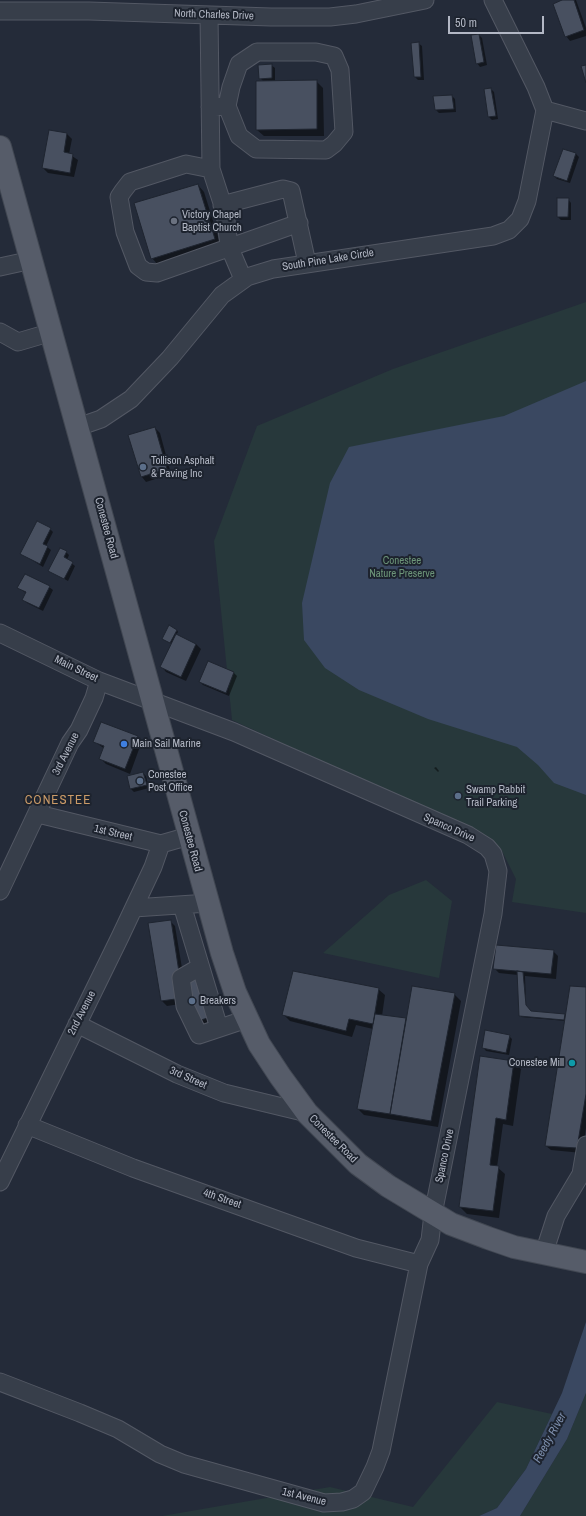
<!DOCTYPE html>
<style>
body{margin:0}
#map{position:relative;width:586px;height:1516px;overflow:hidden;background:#242b39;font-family:"Archivo Narrow",sans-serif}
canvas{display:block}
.scale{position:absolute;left:448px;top:16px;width:96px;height:18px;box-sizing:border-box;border:2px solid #b3b8c5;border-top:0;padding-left:5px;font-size:12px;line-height:14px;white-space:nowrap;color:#b3b8c5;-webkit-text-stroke:3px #1d232e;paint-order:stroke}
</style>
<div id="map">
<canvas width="586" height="1516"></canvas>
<div class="scale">50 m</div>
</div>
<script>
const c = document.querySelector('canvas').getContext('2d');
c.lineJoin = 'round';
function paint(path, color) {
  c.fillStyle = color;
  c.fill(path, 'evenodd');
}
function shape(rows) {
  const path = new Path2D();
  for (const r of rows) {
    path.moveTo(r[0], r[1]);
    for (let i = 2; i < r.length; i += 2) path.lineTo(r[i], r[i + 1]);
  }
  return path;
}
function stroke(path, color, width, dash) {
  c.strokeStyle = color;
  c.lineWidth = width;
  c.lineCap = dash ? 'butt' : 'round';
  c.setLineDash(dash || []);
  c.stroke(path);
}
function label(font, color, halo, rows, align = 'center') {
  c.font = font + ' "Archivo Narrow",sans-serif';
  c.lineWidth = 4;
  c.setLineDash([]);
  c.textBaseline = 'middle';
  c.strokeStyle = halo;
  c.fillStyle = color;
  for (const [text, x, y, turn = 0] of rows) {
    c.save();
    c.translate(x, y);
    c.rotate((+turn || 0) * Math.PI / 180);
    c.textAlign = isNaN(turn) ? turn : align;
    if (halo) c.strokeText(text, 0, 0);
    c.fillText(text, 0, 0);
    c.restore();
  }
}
const green = shape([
 [586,302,586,913,512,902,516,879,502,851,480,834,232,720,214,541,257,426,393,369],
 [426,880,452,901,439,978,323,953,389,895],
 [586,1393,586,1516,520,1516,567,1439],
 [497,1402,552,1414,526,1469,497,1508,479,1516,162,1516,330,1487,413,1507]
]);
const water = shape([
 [586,381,586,795,554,783,538,765,517,747,428,719,359,690,325,668,304,640,302,603,330,483,349,447,504,416],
 [586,1322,586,1393,567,1439,520,1516,479,1516,497,1508,526,1469,562,1393]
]);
const shadow = shape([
 [563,0,576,0,586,28,586,36,570,41,566,36],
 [479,35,482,38,487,65,480,67,477,63],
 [418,43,422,46,424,80,418,80,415,77],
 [271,65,275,68,275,82,316,81,323,88,324,136,264,136,257,130,264,82,260,78],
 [491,89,494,92,498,119,492,120,489,117,485,90],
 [452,96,455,99,456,112,439,113,436,110,435,97],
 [50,131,67,134,72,139,69,154,78,160,74,177,48,173,43,168],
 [576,154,579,157,570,183,557,179,554,176],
 [198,185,204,192,221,246,158,265,152,258],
 [568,199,571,203,571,220,561,220,558,217],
 [155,428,160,433,171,474,146,482,142,477],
 [50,529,53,532,46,546,51,550,43,567,22,554],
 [66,552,69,555,67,560,75,566,68,581,50,571],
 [49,587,53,590,43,611,27,603,24,600,27,594,19,588],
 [177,630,178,632,176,635,196,644,201,649,186,681,166,672,162,667,172,644,164,640],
 [208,662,234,673,237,676,229,696,203,685,200,682],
 [137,736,142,741,130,774,106,764,101,759,105,749,95,742],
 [436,767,439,771,438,772,434,768],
 [143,773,146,776,149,788,134,792,131,789],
 [170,921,175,926,184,980,215,1022,199,1026,187,1003,167,1006,162,1001],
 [553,951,558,956,556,979,525,976,526,1007,530,1012,566,1017,586,988,586,1128,582,1153,551,1150,546,1146,566,1021,521,1017,518,975,499,973,494,968],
 [378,989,385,995,382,1016,407,1019,454,994,461,1001,438,1127,364,1115,358,1109,373,1029,356,1025,352,1037,290,1021,283,1014],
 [509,1036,512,1039,509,1055,486,1051,483,1047],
 [481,1058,514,1062,521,1069,513,1126,503,1124,497,1167,505,1174,499,1218,467,1214,460,1207]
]);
const building = shape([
 [562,0,574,0,584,30,565,37,553,4,562,0],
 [479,34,484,62,476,64,471,35,479,34],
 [419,42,421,77,414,77,411,43,419,42],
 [272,64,272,78,259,79,258,65,272,64],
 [586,65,586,83,581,66,586,65],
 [317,80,317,129,256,130,256,81,317,80],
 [491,88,496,116,488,117,484,89,491,88],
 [452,95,454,109,435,110,433,96,452,95],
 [49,130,67,133,64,152,73,154,70,173,42,168,49,130],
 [563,149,576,153,567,181,553,176,563,149],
 [198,184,215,239,151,259,134,203,198,184],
 [557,198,569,198,568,217,557,217,557,198],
 [155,427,167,469,141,477,128,435,155,427],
 [37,521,51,528,43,544,48,546,40,564,20,554,37,521],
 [60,548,67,551,64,557,73,562,64,579,48,571,60,548],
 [25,574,50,586,39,608,22,600,26,592,17,588,25,574],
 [169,625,177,630,170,643,162,639,169,625],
 [176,634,196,644,181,677,160,667,176,634],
 [208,661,234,672,226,693,199,682,208,661],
 [101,722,138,736,125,769,99,759,104,746,93,742,101,722],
 [143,772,147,785,130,789,127,776,143,772],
 [171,920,183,998,161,1001,148,923,171,920],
 [496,945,554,950,551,974,493,969,496,945],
 [293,971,379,988,373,1024,349,1019,346,1031,282,1015,293,971],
 [517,971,523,972,526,1005,531,1011,565,1014,564,1020,519,1016,517,971],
 [199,975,211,1017,194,1022,182,980,199,975],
 [412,986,455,993,431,1121,390,1114,412,986],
 [570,986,586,987,586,1094,577,1148,545,1146,570,986],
 [375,1014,406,1018,390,1114,357,1109,375,1014],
 [485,1030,510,1035,506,1053,482,1048,485,1030],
 [480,1056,514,1061,506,1120,496,1118,490,1165,499,1166,493,1211,459,1207,480,1056]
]);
const minor = shape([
 [493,0,536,87,545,110,586,121],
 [0,11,89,11,271,17,330,17,356,14,425,0],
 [209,15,211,169,225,212,229,246,243,279],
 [210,107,227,106,231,87,239,64,257,52,316,52,334,56,340,70,344,132,334,144,326,150,256,149,239,136,227,106],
 [211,169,186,164,130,182,123,191,119,197,125,232,138,266,146,272,157,273,299,223],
 [222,205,283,189,291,191,307,263],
 [0,267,32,260],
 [0,332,18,342,52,332],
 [78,427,101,419,131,399,170,358,222,295,247,277,273,269,493,236,509,230,520,219,527,201,545,110],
 [0,633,99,681,234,732,468,835,487,847,493,854,498,871,493,914,433,1214,430,1240,419,1264,381,1451,375,1467,363,1492,353,1499,342,1502,324,1503,184,1464,160,1454,118,1429,80,1413,0,1382],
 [38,814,161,844,189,836],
 [0,891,70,743,79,730,94,698,99,681],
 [182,905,219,1028],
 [134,908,208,903],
 [200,967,181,978,185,1006,199,1035,247,1019],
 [77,1024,177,1074,224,1093,307,1113],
 [27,1125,133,1168,356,1248,419,1264],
 [0,1182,120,937,153,867,161,844],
 [544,1253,556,1216,581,1174,586,1145]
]);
const major = shape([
 [0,147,222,953,235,992,259,1044,280,1076,307,1113,358,1164,388,1186,451,1224,488,1238,514,1247,586,1262]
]);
const markers = [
 [174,221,4,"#6b7280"],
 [143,467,4,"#5c6f8a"],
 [124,744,4,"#3f7fe0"],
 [140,781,4,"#5c6f8a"],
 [458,796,4,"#5c6f8a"],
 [192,1001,4,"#5c6f8a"],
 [572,1063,4,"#0f9aa8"]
];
const streetNames = [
 ["North Charles Drive",214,15,2],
 ["South Pine Lake Circle",328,260,-9],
 ["Conestee Road",106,528,75],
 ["Main Street",76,669,26],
 ["3rd Avenue",66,754,-63],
 ["Spanco Drive",449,828,24],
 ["1st Street",113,833,13],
 ["Conestee Road",190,841,75],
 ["2nd Avenue",82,1013,-63],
 ["3rd Street",188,1078,24],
 ["Conestee Road",333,1139,45],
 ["Spanco Drive",445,1156,-78],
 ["4th Street",222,1199,19],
 ["1st Avenue",304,1497,14]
];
const poiNames = [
 ["Victory Chapel",182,215],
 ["Baptist Church",182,228],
 ["Tollison Asphalt",151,461],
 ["& Paving Inc",151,474],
 ["Main Sail Marine",132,744],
 ["Conestee",148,775],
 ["Post Office",148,788],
 ["Swamp Rabbit",466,790],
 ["Trail Parking",466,803],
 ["Breakers",200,1001],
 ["Conestee Mill",564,1063,"right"]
];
const parkNames = [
 ["Conestee",402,561],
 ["Nature Preserve",402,574]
];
const waterNames = [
 ["Reedy River",550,1438,-61]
];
const quarterNames = [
 ["CONESTEE",58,801]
];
paint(green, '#27383b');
paint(water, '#3a4861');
paint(shadow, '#0007');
paint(building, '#485060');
stroke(building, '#1f2530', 1);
stroke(minor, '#535864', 19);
stroke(major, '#414752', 24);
stroke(minor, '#373e4a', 17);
stroke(major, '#565c69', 22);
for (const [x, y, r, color] of markers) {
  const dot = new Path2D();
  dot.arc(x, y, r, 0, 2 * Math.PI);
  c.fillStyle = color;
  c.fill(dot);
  stroke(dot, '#1d232e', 1.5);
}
label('11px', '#b3b8c5', '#1d232e', streetNames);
label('11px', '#b3b8c5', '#1d232e', poiNames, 'left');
label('11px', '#6c9478', '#1d232e', parkNames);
label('italic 12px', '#7c8dab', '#1d232e', waterNames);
c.letterSpacing = '1px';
label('13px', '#cb9b68', '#1d232e', quarterNames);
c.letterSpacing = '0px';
</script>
